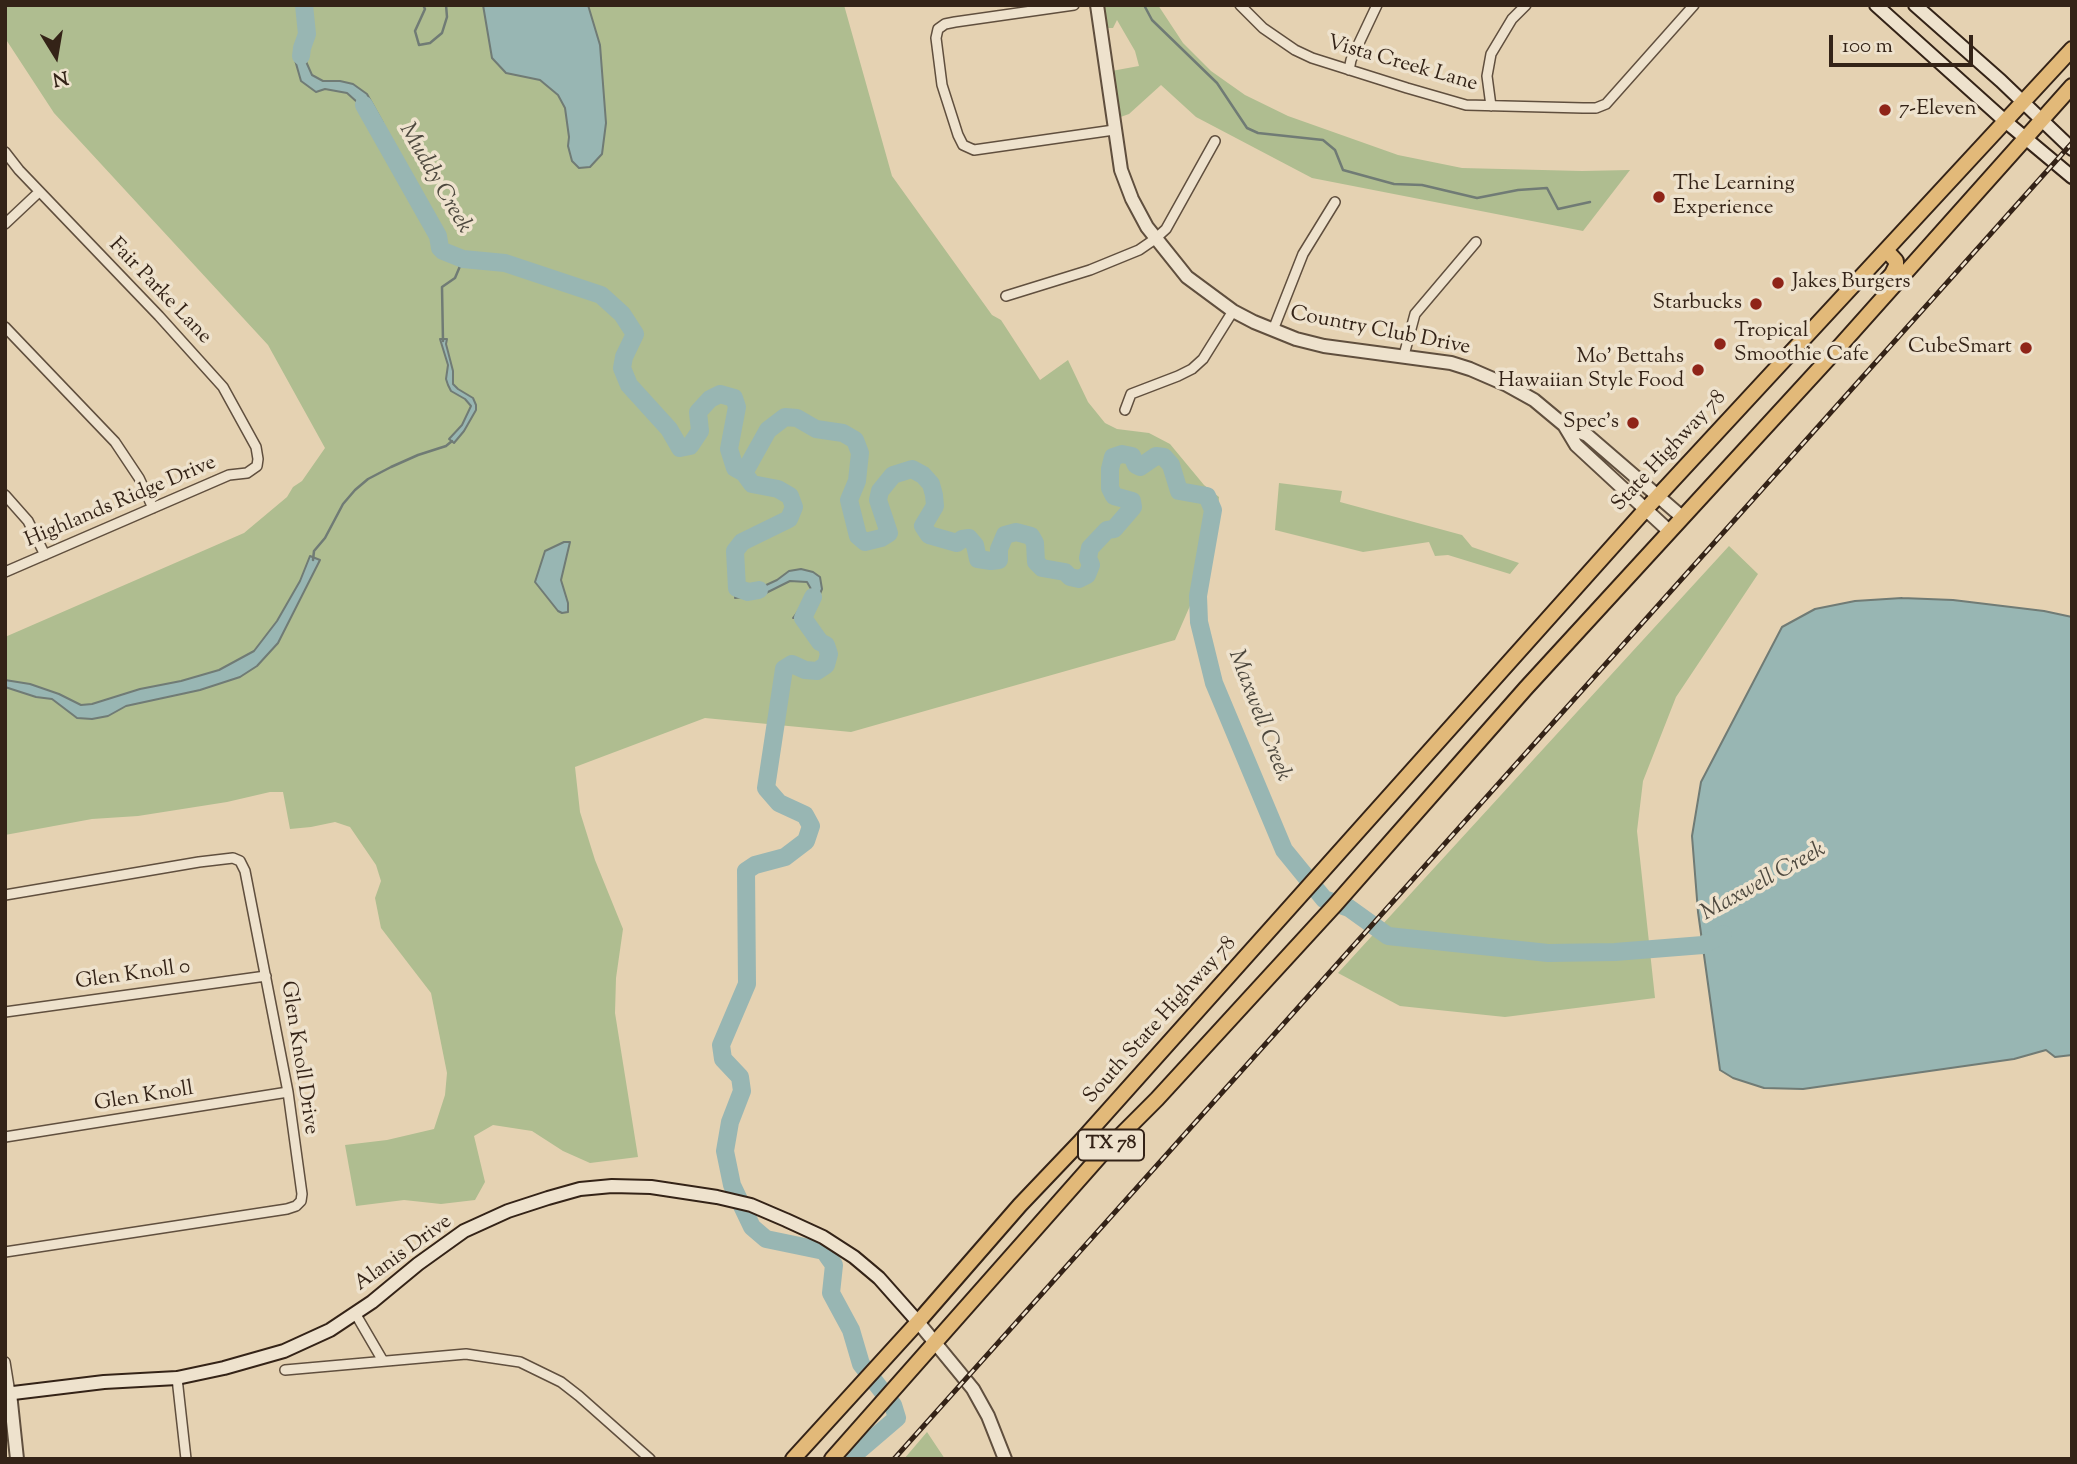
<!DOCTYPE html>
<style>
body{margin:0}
#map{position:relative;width:2077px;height:1464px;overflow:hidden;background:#e5d2b2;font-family:"Sorts Mill Goudy",serif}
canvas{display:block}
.frame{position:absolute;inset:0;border:7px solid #342317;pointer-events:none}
.north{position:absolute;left:21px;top:21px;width:70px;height:70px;-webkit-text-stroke:5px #eee2cd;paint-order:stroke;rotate:169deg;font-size:19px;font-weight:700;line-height:28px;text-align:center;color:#342317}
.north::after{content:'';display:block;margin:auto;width:24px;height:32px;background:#342317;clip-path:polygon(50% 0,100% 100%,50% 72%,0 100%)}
.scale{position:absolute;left:1829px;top:35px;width:144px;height:32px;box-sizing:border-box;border:4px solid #342317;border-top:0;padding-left:9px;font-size:21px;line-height:24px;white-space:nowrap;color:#342317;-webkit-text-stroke:5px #eee2cd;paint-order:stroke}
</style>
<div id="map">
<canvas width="2077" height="1464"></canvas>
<div class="frame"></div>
<div class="north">N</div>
<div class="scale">100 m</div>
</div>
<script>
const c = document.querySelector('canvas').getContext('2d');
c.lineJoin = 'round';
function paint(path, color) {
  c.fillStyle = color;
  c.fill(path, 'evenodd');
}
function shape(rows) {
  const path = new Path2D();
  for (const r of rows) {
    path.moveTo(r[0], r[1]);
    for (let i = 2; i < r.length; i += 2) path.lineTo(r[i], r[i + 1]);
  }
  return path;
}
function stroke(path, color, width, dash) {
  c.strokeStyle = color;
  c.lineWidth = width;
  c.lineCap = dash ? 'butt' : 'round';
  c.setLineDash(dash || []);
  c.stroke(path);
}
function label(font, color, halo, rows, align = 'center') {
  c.font = font + ' "Sorts Mill Goudy",serif';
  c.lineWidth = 7;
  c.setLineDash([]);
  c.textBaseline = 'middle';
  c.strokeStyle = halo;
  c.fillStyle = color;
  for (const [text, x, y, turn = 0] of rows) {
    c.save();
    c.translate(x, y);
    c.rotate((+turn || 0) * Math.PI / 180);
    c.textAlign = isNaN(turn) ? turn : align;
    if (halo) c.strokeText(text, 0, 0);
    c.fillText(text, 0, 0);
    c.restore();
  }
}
const green = shape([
 [5,5,844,5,892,176,992,315,1001,320,1040,380,1068,360,1088,402,1105,423,1117,429,1149,433,1170,444,1204,485,1219,497,1214,551,1175,640,851,732,705,718,575,767,580,812,595,860,623,929,616,978,615,1013,638,1157,590,1163,563,1151,532,1131,493,1125,474,1136,485,1182,475,1200,441,1204,404,1200,356,1206,345,1145,387,1140,434,1129,445,1095,447,1073,431,993,381,928,375,898,381,881,376,865,350,827,335,822,311,827,290,829,283,792,270,792,227,802,138,816,92,819,5,835,5,637,244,533,287,497,293,487,302,481,325,448,268,345,54,113,5,38],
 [1102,5,1158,5,1183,43,1211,71,1245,95,1288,116,1398,155,1462,168,1582,171,1630,170,1583,231,1312,178,1196,117,1161,85,1129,114,1112,120,1106,72,1139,66,1135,51,1117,20,1113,28,1107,28],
 [1279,483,1342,491,1340,502,1462,535,1472,547,1519,563,1510,574,1448,555,1435,556,1429,542,1363,552,1275,530],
 [1729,546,1758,574,1676,697,1643,781,1637,831,1655,998,1505,1017,1400,1006,1338,973],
 [927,1432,945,1459,904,1459]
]);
const water = shape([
 [483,5,588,5,600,45,606,123,602,154,590,167,579,168,572,161,568,146,569,137,565,108,558,95,540,80,506,73,492,58,483,5],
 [300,28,313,39,304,57,312,75,323,81,340,81,353,84,367,94,383,123,370,128,357,102,347,93,325,89,316,92,301,81,295,60,300,28],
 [440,339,447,339,446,344,453,371,453,384,458,389,473,398,476,405,476,410,464,431,454,443,449,439,462,425,471,406,465,399,451,391,448,385,446,379,448,365,440,339],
 [564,542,570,542,561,580,568,603,568,612,562,613,558,611,535,582,545,551,564,542],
 [310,556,320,560,278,643,257,666,240,677,200,690,126,706,108,716,92,719,77,718,52,699,36,697,5,687,5,680,30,684,59,694,81,705,92,704,140,689,181,681,219,670,254,651,277,621,300,581,310,556],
 [801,569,813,572,820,577,822,589,810,618,793,618,808,598,811,589,807,582,790,581,762,595,735,598,737,588,764,586,777,580,789,571,801,569],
 [1902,598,1953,600,2044,611,2072,617,2072,1055,2055,1057,2046,1050,2014,1059,1803,1089,1764,1088,1733,1078,1720,1070,1698,912,1692,836,1701,782,1782,627,1815,609,1855,601,1902,598]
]);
const stream = shape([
 [423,5,425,9,415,31,419,45,430,43,442,33,447,17,446,5],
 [1144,5,1152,20,1217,83,1247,128,1258,133,1323,140,1335,150,1343,170,1394,184,1422,185,1477,198,1518,190,1547,188,1558,209,1590,202],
 [443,341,442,287,455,278,463,259],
 [313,560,314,551,325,538,343,504,355,490,368,479,391,467,418,455,446,446,452,441]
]);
const river = shape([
 [301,56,302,48,307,34,304,5],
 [364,105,438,236,440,248,443,251,463,259,505,263,601,295,622,314,635,334,624,357,622,368,629,385,669,429,680,448,690,446,700,431,698,412,710,399,720,394,734,398,737,407,729,449,735,468,744,473,752,484,778,489,790,496,794,507,789,519,742,542,735,551,737,588,748,592,759,590],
 [744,473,768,430,785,417,797,418,816,429,843,433,855,440,860,453,857,481,849,500,858,536,865,542,881,538,889,533,878,500,880,491,893,475,912,469,923,475,931,484,934,495,935,506,923,526,929,535,957,543,962,539,969,538,975,545,978,559,991,561,999,560,999,549,1005,535,1016,532,1031,536,1035,543,1036,562,1042,568,1065,572,1070,577,1079,579,1087,575,1091,565,1088,558,1090,548,1107,530,1114,529,1133,507,1132,501,1114,496,1110,488,1110,469,1113,457,1122,454,1132,456,1136,465,1140,467,1156,456,1164,457,1171,465,1179,491,1207,496,1213,510,1198,596,1199,622,1214,683,1284,850,1324,899,1349,908,1388,936,1548,953,1615,952,1703,945,1723,934],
 [813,597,803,618,820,642,826,645,829,654,826,665,817,671,805,670,792,664,784,669,766,788,779,803,805,815,811,826,806,841,785,857,755,865,746,871,747,984,721,1045,723,1059,740,1077,742,1091,730,1122,725,1151,732,1185,752,1227,766,1239,824,1251,834,1265,831,1293,851,1330,861,1364,893,1405,897,1418,849,1459]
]);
const minor = shape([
 [1074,5,955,22,945,24,938,29,936,38,942,85,958,135,963,145,974,150,1114,130],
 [1240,5,1263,28,1295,50,1312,58,1407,88,1466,105,1583,108,1596,108,1606,104,1694,5],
 [1349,70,1351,60,1377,5],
 [1491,106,1487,76,1491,54,1512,19,1526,5],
 [5,152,19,170,159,316,223,387,256,447,258,459,257,466,247,473,229,475,5,572],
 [5,224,39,192],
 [1006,296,1090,270,1139,250,1155,239,1166,229,1215,141],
 [5,327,115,442,139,478,153,508],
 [1273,330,1303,254,1335,202],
 [1404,355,1415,314,1476,242],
 [1125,410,1131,394,1178,376,1192,369,1203,359,1233,311],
 [5,495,28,521,45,555],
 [5,895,199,862,233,858,240,861,245,871,288,1092,302,1194,301,1201,296,1206,287,1209,5,1252],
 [5,1012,266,976],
 [5,1137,288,1092],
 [355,1313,383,1361],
 [5,1362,10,1393],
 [285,1370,466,1354,520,1362,561,1382,579,1396,650,1459],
 [177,1378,186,1459]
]);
const tertiary = shape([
 [1097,5,1121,170,1132,199,1147,227,1187,277,1233,311,1254,322,1296,339,1324,346,1451,363,1470,369,1507,385,1534,400,1564,425,1576,445,1669,531],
 [1565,426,1587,435,1682,517],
 [918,1322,973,1389,988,1416,1005,1459],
 [10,1393,17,1459]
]);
const secondary = shape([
 [1876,5,2005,121,2072,177],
 [1915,5,2001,81,2072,149],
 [5,1394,104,1382,177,1378,224,1368,284,1351,330,1330,372,1302,418,1264,464,1231,508,1211,548,1198,580,1189,612,1186,651,1187,717,1197,751,1205,786,1220,823,1237,854,1257,879,1278,918,1322]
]);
const primary = shape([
 [1882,285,1892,274,1896,266,1896,261,1886,250],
 [793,1459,918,1322,1020,1205,1081,1141,1646,509,2072,49],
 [832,1459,1099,1157,1157,1099,1335,905,1526,688,1840,346,2072,86]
]);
const rail = shape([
 [894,1459,2072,143]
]);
const markers = [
 [1885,110,7,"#8f2418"],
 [1659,197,7,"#8f2418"],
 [1778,283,7,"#8f2418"],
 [1756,304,7,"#8f2418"],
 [1720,344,7,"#8f2418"],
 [2026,348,7,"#8f2418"],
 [1698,370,7,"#8f2418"],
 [1633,423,7,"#8f2418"]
];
const shields = [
 [1111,1145,66]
];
const shieldNames = [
 ["TX 78",1111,1145]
];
const streetNames = [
 ["Vista Creek Lane",1402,65,16],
 ["Fair Parke Lane",159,292,46],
 ["Country Club Drive",1380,332,11],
 ["State Highway 78",1670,452,-47],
 ["Highlands Ridge Drive",121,503,-23],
 ["Glen Knoll 0",133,976,-8],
 ["South State Highway 78",1161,1021,-48],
 ["Glen Knoll Drive",298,1058,81],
 ["Glen Knoll",144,1098,-9],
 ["Alanis Drive",404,1254,-36]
];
const poiNames = [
 ["7-Eleven",1899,110],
 ["The Learning",1673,185],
 ["Experience",1673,209],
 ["Jakes Burgers",1792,283],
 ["Starbucks",1742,304,"right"],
 ["Tropical",1734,332],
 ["Smoothie Cafe",1734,356],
 ["CubeSmart",2012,348,"right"],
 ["Mo' Bettahs",1684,358,"right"],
 ["Hawaiian Style Food",1684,382,"right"],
 ["Spec's",1619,423,"right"]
];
const waterNames = [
 ["Muddy Creek",434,179,60],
 ["Maxwell Creek",1258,716,69],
 ["Maxwell Creek",1764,883,-29]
];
paint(green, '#afbd90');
paint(water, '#98b6b3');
stroke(water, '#707b75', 2);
stroke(stream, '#707b75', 2.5);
stroke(river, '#98b6b3', 18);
stroke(minor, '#604f3e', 12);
stroke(tertiary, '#604f3e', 16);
stroke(secondary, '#342317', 16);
stroke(primary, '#342317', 18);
stroke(minor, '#eee2cd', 9);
stroke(tertiary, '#eee2cd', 12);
stroke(secondary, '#eee2cd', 12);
stroke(primary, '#e2b979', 14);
stroke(rail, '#342317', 5);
stroke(rail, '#eee2cd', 2.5, [8]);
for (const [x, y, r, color] of markers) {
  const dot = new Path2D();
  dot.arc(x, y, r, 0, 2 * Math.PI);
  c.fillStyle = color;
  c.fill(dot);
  stroke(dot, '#eee2cd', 2.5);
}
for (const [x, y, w] of shields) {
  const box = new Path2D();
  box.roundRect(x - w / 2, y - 15.5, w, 31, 5);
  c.fillStyle = '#eee2cd';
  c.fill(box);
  stroke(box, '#342317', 2);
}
label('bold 19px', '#342317', null, shieldNames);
label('21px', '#342317', '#eee2cd', streetNames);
label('21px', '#342317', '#eee2cd', poiNames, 'left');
label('italic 23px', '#4d483e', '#eee2cd', waterNames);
</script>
